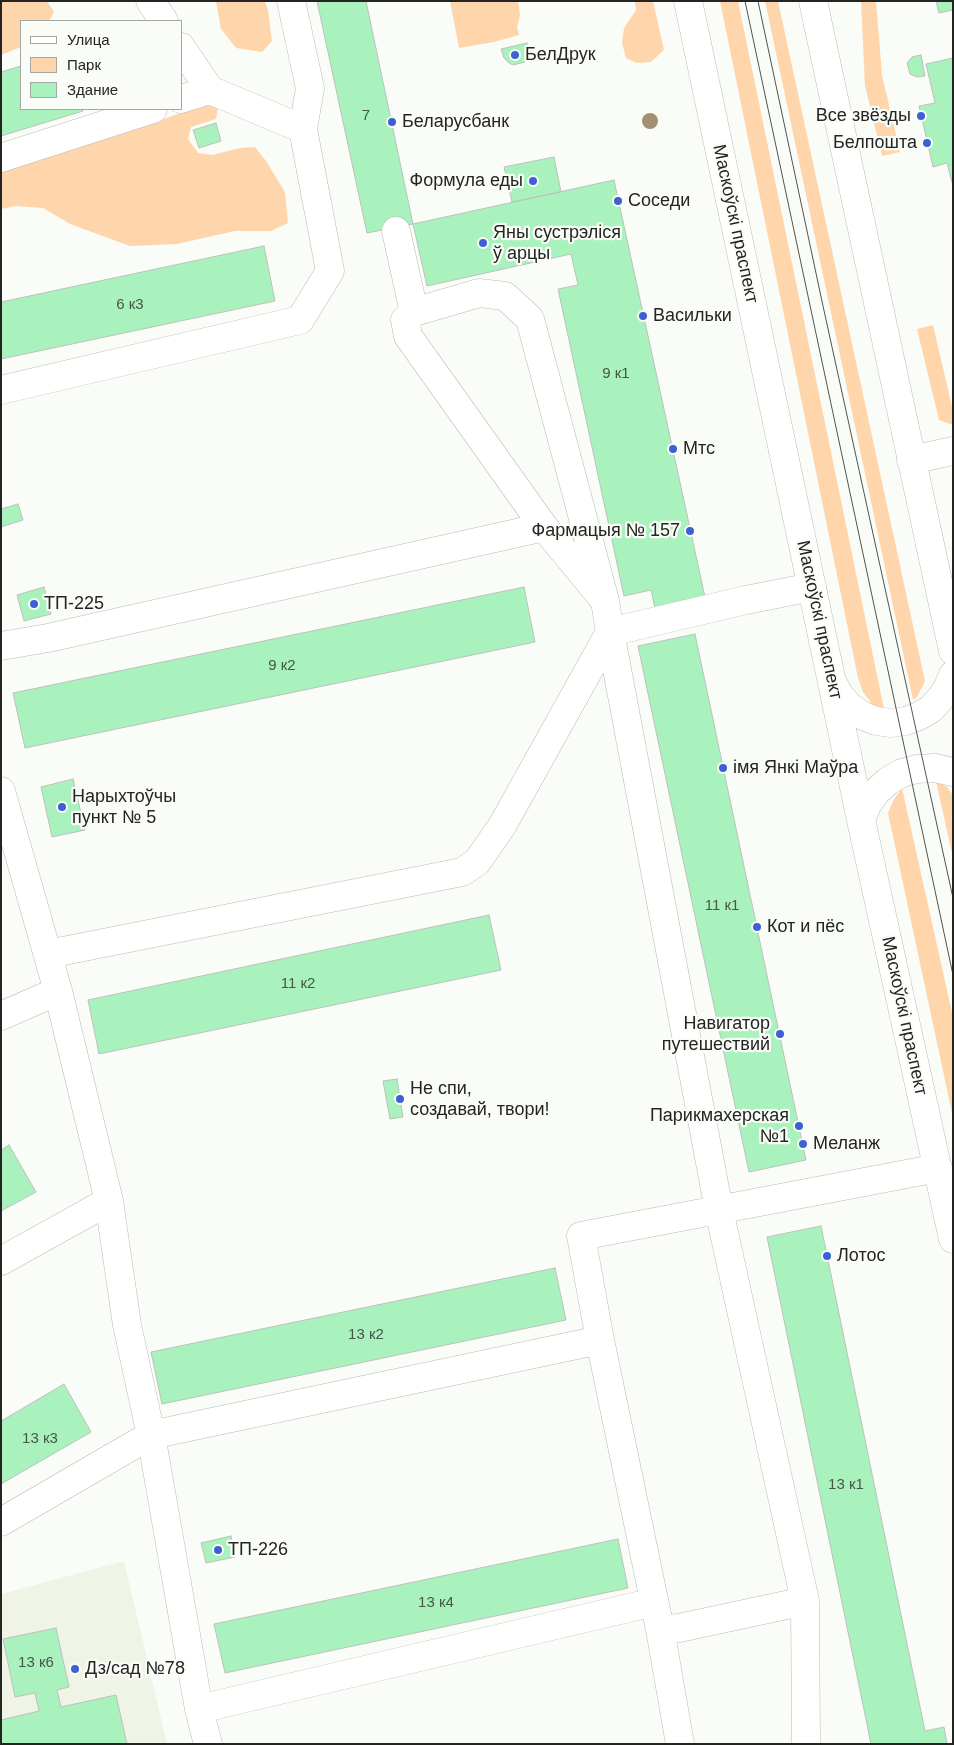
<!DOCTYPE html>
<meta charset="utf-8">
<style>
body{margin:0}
#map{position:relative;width:954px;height:1745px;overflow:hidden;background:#fafdf7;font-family:Helvetica,sans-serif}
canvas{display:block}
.frame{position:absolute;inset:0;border:2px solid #242523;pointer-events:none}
.legend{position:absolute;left:20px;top:20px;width:162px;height:90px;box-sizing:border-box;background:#fafdf7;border:1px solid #a4a7a2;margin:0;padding:6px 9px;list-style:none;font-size:15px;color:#242523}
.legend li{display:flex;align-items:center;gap:10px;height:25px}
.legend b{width:25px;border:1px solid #a4a7a2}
</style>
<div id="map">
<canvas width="954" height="1745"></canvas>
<div class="frame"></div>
<ul class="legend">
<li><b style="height:6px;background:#fff"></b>Улица</li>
<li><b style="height:14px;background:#ffd5ab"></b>Парк</li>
<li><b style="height:14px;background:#a9f1bd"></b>Здание</li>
</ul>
</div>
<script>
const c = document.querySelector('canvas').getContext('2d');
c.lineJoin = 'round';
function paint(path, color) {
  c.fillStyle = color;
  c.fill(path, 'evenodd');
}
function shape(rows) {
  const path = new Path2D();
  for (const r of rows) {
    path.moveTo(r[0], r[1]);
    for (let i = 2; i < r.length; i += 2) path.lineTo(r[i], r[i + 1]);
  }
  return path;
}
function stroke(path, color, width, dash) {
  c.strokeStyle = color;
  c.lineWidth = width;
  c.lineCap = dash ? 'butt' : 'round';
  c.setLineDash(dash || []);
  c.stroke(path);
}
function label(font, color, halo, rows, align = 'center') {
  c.font = font + ' Helvetica,sans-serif';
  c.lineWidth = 4.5;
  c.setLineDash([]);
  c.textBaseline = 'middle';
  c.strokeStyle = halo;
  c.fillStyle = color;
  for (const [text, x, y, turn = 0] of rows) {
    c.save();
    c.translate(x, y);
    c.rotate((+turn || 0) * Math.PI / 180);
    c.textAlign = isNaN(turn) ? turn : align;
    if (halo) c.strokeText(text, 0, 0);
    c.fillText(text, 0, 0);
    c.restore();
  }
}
const built = shape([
 [124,1561,167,1744,1,1744,1,1594]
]);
const green = shape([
 [1,1,47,1,54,12,49,21,21,21,21,47,1,55],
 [216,1,265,1,268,10,272,41,262,52,236,48,221,29],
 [450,1,518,1,520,16,517,27,519,35,494,42,459,48],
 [635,1,653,1,664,50,651,62,637,63,626,58,622,43,624,28,636,10],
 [720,1,738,1,884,709,874,707,863,692,858,678],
 [765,1,778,1,925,681,917,697,913,700],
 [861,1,876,1,882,75,900,152,882,156,865,86],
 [204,104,218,108,216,119,191,127,188,139,198,153,212,155,240,148,255,147,266,161,285,192,288,223,271,231,235,231,177,244,130,246,70,224,43,208,15,206,1,209,1,168,60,148,164,119],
 [933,325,953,411,953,425,939,420,917,329],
 [936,781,947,787,953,795,953,858],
 [902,788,953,1017,953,1118,888,813,894,799]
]);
const building = shape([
 [317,1,366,1,413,224,367,233,317,1],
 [936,1,953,1,953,10,939,13,936,1],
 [527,43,529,52,525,62,513,65,509,63,504,58,501,49,527,43],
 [921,55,925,76,917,77,910,74,907,63,912,57,921,55],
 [953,58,953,186,947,163,933,167,919,106,935,103,926,64,953,58],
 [21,66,21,109,82,109,83,111,1,136,1,72,21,66],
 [216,123,221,141,199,148,193,130,216,123],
 [554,157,561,192,512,202,504,167,554,157],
 [614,180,705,597,655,608,651,590,624,596,558,289,578,285,571,254,427,286,413,224,614,180],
 [264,246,275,301,1,359,1,302,264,246],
 [18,504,23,520,1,527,1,509,18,504],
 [44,587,51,614,24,621,17,595,44,587],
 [524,587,535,642,25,748,13,693,524,587],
 [695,634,806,1160,749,1172,638,646,695,634],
 [73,779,85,830,52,837,41,787,73,779],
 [489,915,501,970,99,1054,88,1000,489,915],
 [397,1079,403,1117,390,1119,383,1081,397,1079],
 [9,1145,36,1192,1,1211,1,1150,9,1145],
 [821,1226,925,1731,944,1727,947,1744,871,1744,767,1237,821,1226],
 [555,1268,566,1320,162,1404,151,1352,555,1268],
 [64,1384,91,1432,1,1484,1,1421,64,1384],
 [231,1536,235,1557,206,1563,201,1543,231,1536],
 [618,1539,628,1588,225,1673,214,1624,618,1539],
 [56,1628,69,1687,57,1690,61,1707,116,1695,127,1744,1,1744,1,1720,39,1711,35,1693,15,1697,3,1639,56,1628]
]);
const minor = shape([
 [150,1,164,21],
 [291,1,310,88,303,129],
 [181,99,210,90],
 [1,158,153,109],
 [396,231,414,312],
 [1,390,300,320,330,271,303,129,210,90,181,47],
 [911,460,953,451],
 [1,646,48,638,544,527],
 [1,791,58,991,109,1201,127,1325,151,1435,199,1709,208,1744],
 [48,954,462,872,477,862,502,826,610,632,605,601,530,319,505,296,479,293,414,312,405,320,408,336,544,527,605,601],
 [1,1016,58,991],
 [1,1261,109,1201],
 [1,1522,151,1435,600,1340],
 [660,1629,679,1628,805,1601],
 [199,1709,654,1602],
 [680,1744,660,1629,600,1340,581,1236,938,1168],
 [806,1744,805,1601,719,1210,610,632,746,600,812,587]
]);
const major = shape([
 [688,1,861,820,953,1239],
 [813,1,953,651],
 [834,685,839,695,849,706,861,715,876,721,891,723,906,721,919,716,931,709,941,698,948,687,953,675],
 [861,820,867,805,876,792,888,781,902,773,917,769,935,768,953,772]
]);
const tram = shape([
 [745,1,953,975],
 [758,1,823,306,953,898]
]);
const trees = [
 [650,121]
];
const markers = [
 [515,55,5,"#3d60d2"],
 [921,116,5,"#3d60d2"],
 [392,122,5,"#3d60d2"],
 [927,143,5,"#3d60d2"],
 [533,181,5,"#3d60d2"],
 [618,201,5,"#3d60d2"],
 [483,243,5,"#3d60d2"],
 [643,316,5,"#3d60d2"],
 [673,449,5,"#3d60d2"],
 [690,531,5,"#3d60d2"],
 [34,604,5,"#3d60d2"],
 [723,768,5,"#3d60d2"],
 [62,807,5,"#3d60d2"],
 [757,927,5,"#3d60d2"],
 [780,1034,5,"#3d60d2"],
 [400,1099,5,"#3d60d2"],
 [799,1126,5,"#3d60d2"],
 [803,1144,5,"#3d60d2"],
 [827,1256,5,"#3d60d2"],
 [218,1550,5,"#3d60d2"],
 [75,1669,5,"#3d60d2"]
];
const numberNames = [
 ["7",366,116],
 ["6 к3",130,305],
 ["9 к1",616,374],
 ["9 к2",282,666],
 ["11 к1",722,906],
 ["11 к2",298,984],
 ["13 к2",366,1335],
 ["13 к3",40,1439],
 ["13 к1",846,1485],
 ["13 к4",436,1603],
 ["13 к6",36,1663]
];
const poiNames = [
 ["БелДрук",525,55],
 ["Все звёзды",911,116,"right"],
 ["Беларусбанк",402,122],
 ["Белпошта",917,143,"right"],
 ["Формула еды",523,181,"right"],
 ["Соседи",628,201],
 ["Яны сустрэліся",493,233],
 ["ў арцы",493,254],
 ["Васильки",653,316],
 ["Мтс",683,449],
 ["Фармацыя № 157",680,531,"right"],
 ["ТП-225",44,604],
 ["імя Янкі Маўра",733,768],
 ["Нарыхтоўчы",72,797],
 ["пункт № 5",72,818],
 ["Кот и пёс",767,927],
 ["Навигатор",770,1024,"right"],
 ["путешествий",770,1045,"right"],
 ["Не спи,",410,1089],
 ["создавай, твори!",410,1110],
 ["Парикмахерская",789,1116,"right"],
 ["№1",789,1137,"right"],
 ["Меланж",813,1144],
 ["Лотос",837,1256],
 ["ТП-226",228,1550],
 ["Дз/сад №78",85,1669]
];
const streetNames = [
 ["Маскоўскі праспект",735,224,78],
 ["Маскоўскі праспект",819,620,78],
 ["Маскоўскі праспект",904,1016,78]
];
paint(built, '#eff4e7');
paint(green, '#ffd5ab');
paint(building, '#a9f1bd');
stroke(building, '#bcc1bd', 1);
stroke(minor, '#b9bbb5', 29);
stroke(major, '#b9bbb5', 29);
stroke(minor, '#fff', 28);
stroke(major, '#fff', 28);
stroke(tram, '#515350', 1);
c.fillStyle = '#a29071';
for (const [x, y] of trees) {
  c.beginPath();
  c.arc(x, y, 8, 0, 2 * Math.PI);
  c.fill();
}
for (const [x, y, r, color] of markers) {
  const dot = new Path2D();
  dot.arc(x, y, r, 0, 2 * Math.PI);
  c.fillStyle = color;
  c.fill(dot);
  stroke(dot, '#fafdf7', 2);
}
label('15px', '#45584a', null, numberNames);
label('18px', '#242523', '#fafdf7', poiNames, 'left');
label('18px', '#242523', '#fafdf7', streetNames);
</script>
